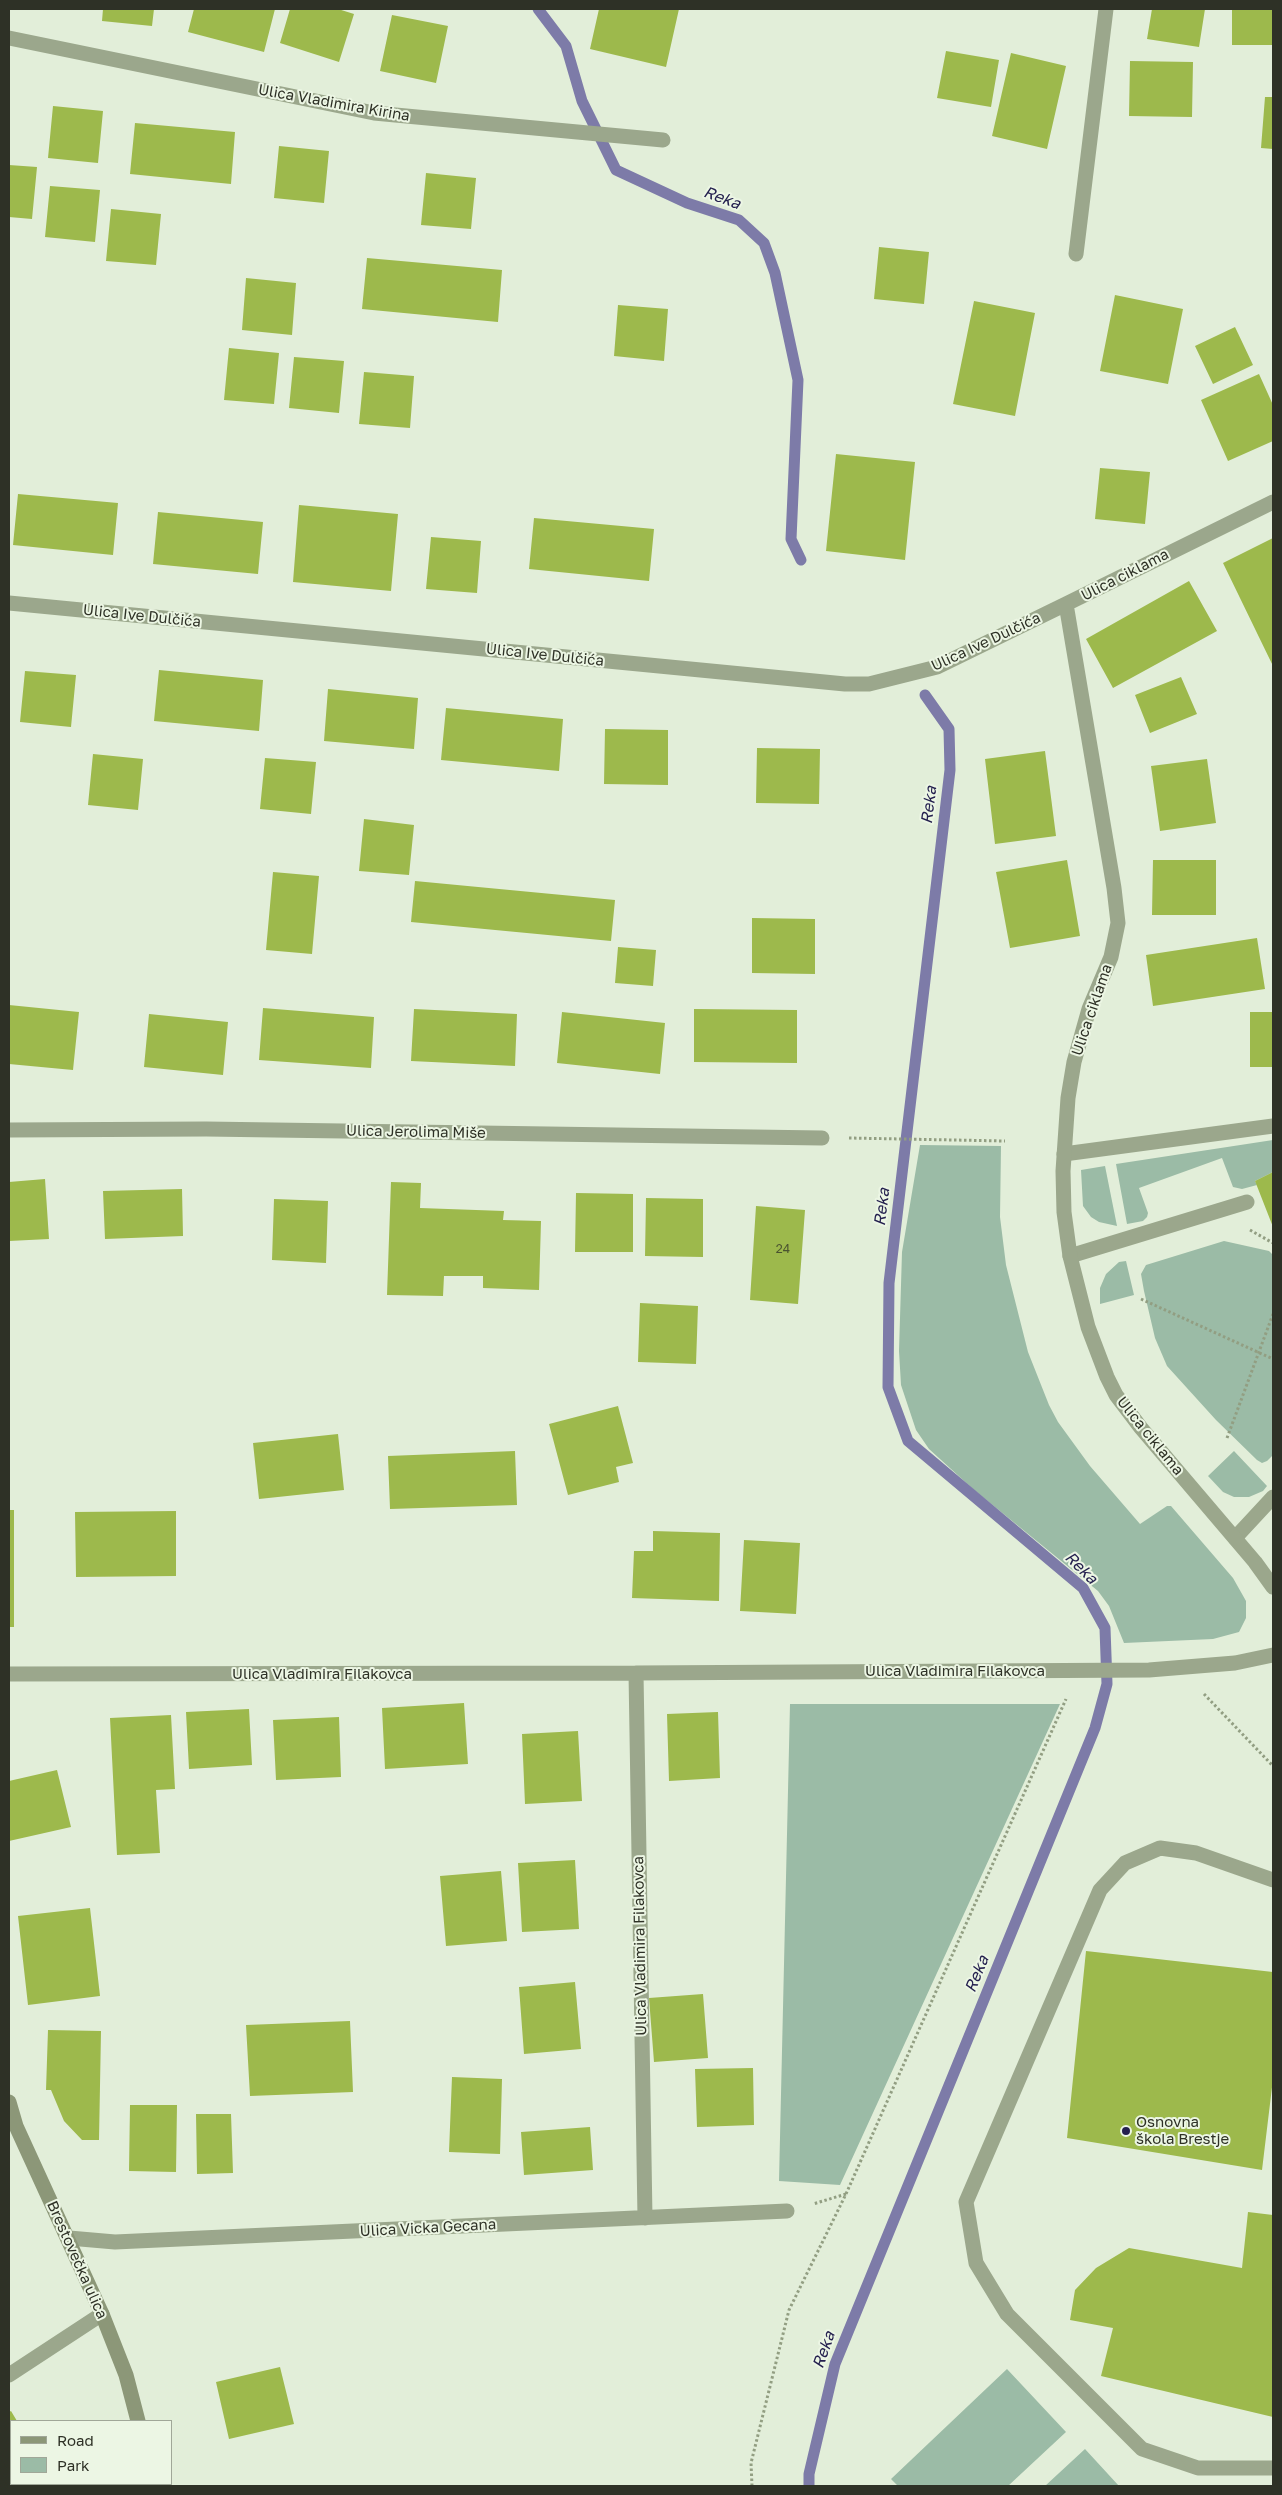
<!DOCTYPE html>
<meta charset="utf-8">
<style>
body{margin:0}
#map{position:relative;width:1282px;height:2495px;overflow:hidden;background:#e2eed9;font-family:"Golos Text",sans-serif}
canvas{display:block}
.frame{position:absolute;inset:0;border:10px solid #2e3126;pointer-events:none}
.legend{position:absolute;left:10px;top:2420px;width:162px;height:65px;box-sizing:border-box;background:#ecf6e4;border:1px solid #a0a798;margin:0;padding:6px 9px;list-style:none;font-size:15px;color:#2e3126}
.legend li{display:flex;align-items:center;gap:10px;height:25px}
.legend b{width:25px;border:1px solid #a0a798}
</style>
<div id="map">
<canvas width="1282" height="2495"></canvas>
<div class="frame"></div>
<ul class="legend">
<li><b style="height:6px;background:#8c9778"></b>Road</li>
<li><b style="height:14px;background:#9bbba6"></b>Park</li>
</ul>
</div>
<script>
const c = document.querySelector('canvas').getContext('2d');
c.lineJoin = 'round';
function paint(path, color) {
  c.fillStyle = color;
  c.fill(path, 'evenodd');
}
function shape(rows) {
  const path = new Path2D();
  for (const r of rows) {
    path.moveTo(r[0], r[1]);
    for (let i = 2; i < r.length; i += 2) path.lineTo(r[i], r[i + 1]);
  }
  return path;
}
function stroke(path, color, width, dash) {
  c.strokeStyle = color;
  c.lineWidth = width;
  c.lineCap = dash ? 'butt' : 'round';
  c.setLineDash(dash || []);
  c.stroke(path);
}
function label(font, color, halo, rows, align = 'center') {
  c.font = font + ' "Golos Text",sans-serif';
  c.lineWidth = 4;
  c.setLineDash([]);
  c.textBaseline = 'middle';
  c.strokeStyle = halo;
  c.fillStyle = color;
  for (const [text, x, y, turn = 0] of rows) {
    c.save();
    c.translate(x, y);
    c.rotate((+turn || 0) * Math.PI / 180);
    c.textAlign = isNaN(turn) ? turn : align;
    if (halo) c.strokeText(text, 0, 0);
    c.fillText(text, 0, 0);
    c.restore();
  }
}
const green = shape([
 [1273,1140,1273,1172,1255,1181,1257,1185,1242,1189,1233,1187,1222,1158,1139,1188,1148,1213,1147,1217,1143,1221,1127,1224,1116,1164],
 [920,1145,1001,1146,1000,1217,1006,1265,1028,1352,1049,1405,1058,1422,1090,1466,1140,1524,1167,1506,1171,1506,1233,1578,1246,1601,1246,1618,1239,1632,1213,1639,1124,1643,1109,1606,1098,1591,973,1489,929,1449,916,1430,901,1385,899,1351,902,1252],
 [1105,1166,1117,1226,1099,1222,1091,1217,1083,1206,1081,1170],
 [1224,1241,1269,1251,1273,1255,1273,1455,1267,1461,1262,1463,1257,1460,1216,1420,1167,1366,1155,1338,1144,1291,1141,1274,1146,1265],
 [1126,1261,1134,1295,1100,1304,1100,1288,1106,1274,1119,1262],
 [1234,1451,1267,1486,1263,1491,1249,1497,1234,1497,1223,1492,1208,1476],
 [790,1704,1060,1704,840,2185,779,2181],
 [1007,2369,1066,2432,1008,2486,898,2486,891,2479],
 [1085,2449,1119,2486,1045,2486]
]);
const stream = shape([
 [538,9,566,46,582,101,616,170,687,203,739,220,764,243,775,273,798,380,791,539,801,560],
 [809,2486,809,2474,835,2364,1095,1728,1107,1684,1105,1628,1083,1588,908,1441,888,1387,889,1283,950,770,949,729,925,695]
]);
const building = shape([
 [103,9,154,9,152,26,102,21],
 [194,9,275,9,264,52,188,32],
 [290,9,338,9,354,14,339,62,280,43],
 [599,9,679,9,666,67,590,49],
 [1152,9,1205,9,1199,47,1147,39],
 [1232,9,1273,9,1273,45,1232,45],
 [392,15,448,26,436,83,380,71],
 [946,51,999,60,991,107,937,98],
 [1011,53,1066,66,1047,149,992,136],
 [1130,61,1193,62,1192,117,1129,116],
 [1265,97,1273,97,1273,149,1261,148],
 [53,106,103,111,98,163,48,158],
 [135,123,235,132,231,184,130,174],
 [279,146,329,151,324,203,274,198],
 [9,165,37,167,32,219,9,217],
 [426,173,476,178,471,229,421,225],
 [50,186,100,190,95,242,45,237],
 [111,209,161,214,156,265,106,261],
 [879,247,929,252,924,304,874,299],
 [367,258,502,270,498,322,362,309],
 [246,278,296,283,292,335,242,330],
 [1115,295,1183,309,1168,384,1100,371],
 [974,301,1035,313,1015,416,953,404],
 [618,305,668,309,664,361,614,356],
 [1235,327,1253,365,1213,384,1195,346],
 [229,348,279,353,274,404,224,400],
 [294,357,344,361,339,413,289,408],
 [364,372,414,376,410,428,359,424],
 [1259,374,1273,405,1273,441,1228,461,1201,400],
 [836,454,915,462,905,560,826,551],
 [1100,468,1150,472,1145,524,1095,519],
 [18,494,118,503,113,555,13,545],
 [299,505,398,514,391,591,293,582],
 [158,512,263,522,258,574,153,564],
 [534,518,654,529,649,581,529,569],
 [431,537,481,541,477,593,426,589],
 [1273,538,1273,666,1223,563],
 [1189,581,1217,631,1113,688,1086,639],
 [159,670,263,680,259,731,154,721],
 [25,671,76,675,71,727,20,722],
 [1181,677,1197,714,1150,733,1135,695],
 [328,689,418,698,414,749,324,741],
 [446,708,563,719,559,771,441,760],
 [605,729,668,730,668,785,604,784],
 [757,748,820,749,819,804,756,803],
 [1045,751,1056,836,995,844,985,759],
 [93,754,143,759,138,810,88,805],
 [265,758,316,762,311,814,260,809],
 [1207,759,1216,823,1160,831,1151,766],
 [364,819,414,825,409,875,359,871],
 [1067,860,1080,936,1010,948,996,872],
 [1153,860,1216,860,1216,915,1152,915],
 [273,872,319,876,312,954,266,950],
 [415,881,615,900,611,941,411,922],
 [752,918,815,919,815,974,752,973],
 [1257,938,1265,989,1153,1006,1146,955],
 [618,947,656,950,653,986,615,983],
 [9,1005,79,1012,73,1070,9,1064],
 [263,1008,374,1017,371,1068,259,1060],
 [414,1009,517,1014,515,1066,411,1061],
 [694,1009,797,1010,797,1063,694,1062],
 [562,1012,665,1023,660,1074,557,1063],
 [1250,1012,1273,1012,1273,1067,1250,1067],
 [149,1014,228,1022,223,1075,144,1067],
 [1273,1172,1273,1227,1255,1181],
 [45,1179,49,1239,9,1241,9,1182],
 [391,1182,421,1183,420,1208,504,1211,503,1220,541,1221,539,1290,483,1288,483,1276,444,1276,443,1296,387,1295],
 [182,1189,183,1236,105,1239,103,1191],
 [576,1193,633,1194,633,1252,575,1252],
 [646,1198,703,1199,703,1257,645,1256],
 [274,1199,328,1201,326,1263,272,1260],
 [756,1206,805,1210,798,1304,750,1300],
 [640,1303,698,1306,696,1364,638,1362],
 [618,1406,633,1463,616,1467,619,1482,568,1495,549,1424],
 [338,1434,344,1490,259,1499,253,1443],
 [515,1451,517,1505,390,1509,388,1456],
 [9,1510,14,1510,14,1627,9,1627],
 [176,1511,176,1576,76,1577,75,1512],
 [653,1531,720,1533,719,1601,632,1598,634,1551,653,1551],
 [744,1540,800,1543,796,1614,740,1611],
 [464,1703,468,1764,385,1769,382,1708],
 [249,1709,252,1765,189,1769,186,1712],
 [718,1712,720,1778,669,1781,667,1714],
 [171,1715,175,1789,156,1790,160,1853,117,1855,110,1718],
 [339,1717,341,1777,276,1780,273,1720],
 [578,1731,582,1801,525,1804,522,1734],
 [57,1770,71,1827,9,1841,9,1781],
 [575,1860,579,1929,522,1932,518,1863],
 [501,1871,507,1941,446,1946,440,1876],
 [90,1908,100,1996,28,2005,18,1916],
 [1086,1951,1273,1972,1273,2079,1262,2170,1067,2138],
 [575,1982,581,2049,524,2054,519,1987],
 [703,1994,708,2058,654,2062,649,1998],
 [350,2021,353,2092,250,2096,246,2025],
 [48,2030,101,2031,99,2140,82,2140,64,2121,51,2090,46,2090],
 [753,2068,754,2125,697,2127,695,2069],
 [452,2077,502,2079,500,2154,449,2152],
 [130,2105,177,2105,176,2172,129,2171],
 [196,2114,231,2114,233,2173,197,2174],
 [590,2127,593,2170,524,2175,521,2132],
 [1248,2212,1273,2215,1273,2417,1101,2376,1113,2328,1070,2320,1075,2290,1096,2268,1129,2248,1242,2268],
 [280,2367,294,2424,229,2439,216,2382],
 [11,2411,17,2421,11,2421,11,2484,54,2484,55,2486,9,2486,9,2412]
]);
const path = shape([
 [849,1138,1005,1141],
 [1250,1230,1273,1243],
 [1141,1299,1273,1359],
 [1227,1438,1273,1314],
 [1204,1694,1273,1766],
 [846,2194,1066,1699],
 [752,2486,751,2463,789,2310,846,2194,813,2204]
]);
const lane = shape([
 [1064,1154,1273,1126],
 [1070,1256,1247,1202],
 [1235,1538,1273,1497],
 [1273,1880,1196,1853,1160,1848,1125,1863,1100,1890,966,2202,976,2263,1007,2314,1142,2449,1198,2468,1273,2468]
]);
const street = shape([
 [9,38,374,113,663,140],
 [1076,254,1106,9],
 [1273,502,1066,604,1114,888,1118,923,1111,957,1089,1009,1074,1062,1068,1098,1063,1171,1064,1212,1070,1256,1088,1327,1107,1377,1116,1395,1141,1428,1255,1562,1273,1587],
 [9,603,845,684,869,684,937,667,1066,604],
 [9,1130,206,1129,822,1138],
 [636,1673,645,2218],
 [9,1674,636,1673,1149,1670,1235,1663,1273,1655],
 [69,2238,115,2242,787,2211],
 [9,2375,102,2314]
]);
const secondary = shape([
 [9,2102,16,2126,102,2314,126,2375,138,2421],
 [151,2484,151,2486]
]);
const markers = [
 [1126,2131,5,"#24204e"]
];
const numberNames = [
 ["24",783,1249]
];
const streetNames = [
 ["Ulica Vladimira Kirina",334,103,10],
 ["Ulica ciklama",1125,575,-27],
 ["Ulica Ive Dulčića",142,616,6],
 ["Ulica Ive Dulčića",986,642,-25],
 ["Ulica Ive Dulčića",545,655,6],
 ["Ulica ciklama",1092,1010,-71],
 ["Ulica Jerolima Miše",416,1132,1],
 ["Ulica ciklama",1150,1436,51],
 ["Ulica Vladimira Filakovca",955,1671],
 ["Ulica Vladimira Filakovca",322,1674],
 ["Ulica Vladimira Filakovca",640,1946,-91],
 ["Ulica Vicka Gecana",428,2228,-3],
 ["Brestovečka ulica",77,2260,66]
];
const poiNames = [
 ["Osnovna",1136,2122],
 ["škola Brestje",1136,2139]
];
const waterNames = [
 ["Reka",722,198,20],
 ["Reka",929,805,-83],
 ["Reka",882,1207,-83],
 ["Reka",1081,1568,45],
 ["Reka",977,1974,-68],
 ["Reka",824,2350,-71]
];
paint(green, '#9bbba6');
stroke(stream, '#7d7ba8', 11);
paint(building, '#9db94c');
stroke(path, '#929e82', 3, [2.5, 2.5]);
stroke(lane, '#9ba78c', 15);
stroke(street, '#9ba78c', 15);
stroke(secondary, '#8c9778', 15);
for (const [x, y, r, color] of markers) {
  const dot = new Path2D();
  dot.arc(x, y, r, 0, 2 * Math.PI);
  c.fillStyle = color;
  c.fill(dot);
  stroke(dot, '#ecf6e4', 2);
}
label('12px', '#4a5330', null, numberNames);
label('15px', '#2e3126', '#ecf6e4', streetNames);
label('15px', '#2e3126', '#ecf6e4', poiNames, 'left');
label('italic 16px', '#24204e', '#ecf6e4', waterNames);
</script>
